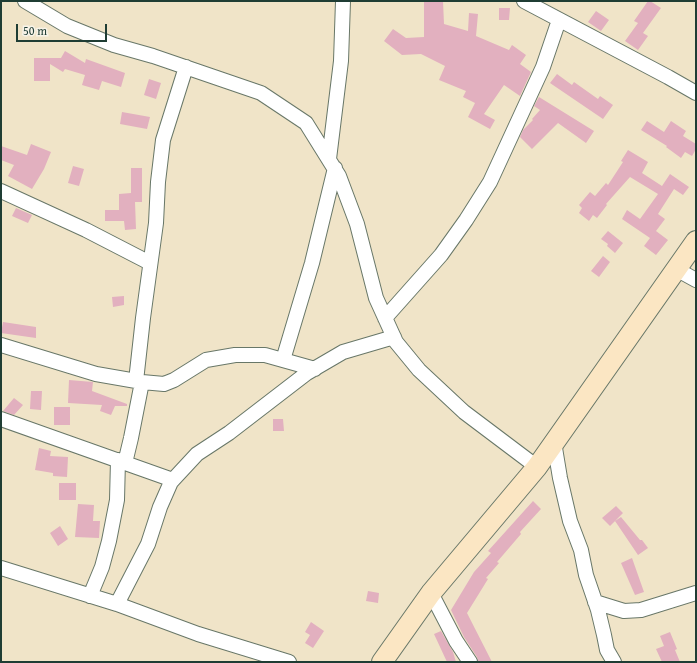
<!DOCTYPE html>
<style>
body{margin:0}
#map{position:relative;width:697px;height:663px;overflow:hidden;background:#f0e4c8;font-family:"Gentium Book Plus",serif}
canvas{display:block}
.frame{position:absolute;inset:0;border:2px solid #1f3d34;pointer-events:none}
.scale{position:absolute;left:16px;top:24px;width:91px;height:18px;box-sizing:border-box;border:2px solid #1f3d34;border-top:0;padding-left:5px;font-size:12px;line-height:14px;white-space:nowrap;color:#1f3d34;-webkit-text-stroke:3px #f7f3e8;paint-order:stroke}
</style>
<div id="map">
<canvas width="697" height="663"></canvas>
<div class="frame"></div>
<div class="scale">50 m</div>
</div>
<script>
const c = document.querySelector('canvas').getContext('2d');
c.lineJoin = 'round';
function paint(path, color) {
  c.fillStyle = color;
  c.fill(path, 'evenodd');
}
function shape(rows) {
  const path = new Path2D();
  for (const r of rows) {
    path.moveTo(r[0], r[1]);
    for (let i = 2; i < r.length; i += 2) path.lineTo(r[i], r[i + 1]);
  }
  return path;
}
function stroke(path, color, width, dash) {
  c.strokeStyle = color;
  c.lineWidth = width;
  c.lineCap = dash ? 'butt' : 'round';
  c.setLineDash(dash || []);
  c.stroke(path);
}
const building = shape([
 [424,1,443,1,444,24,468,31,469,13,478,14,476,36,509,50,512,45,526,55,520,64,531,72,520,96,504,85,484,114,495,120,490,129,468,117,475,103,463,97,466,91,439,80,445,66,421,54,402,55,384,41,393,29,406,38,424,37],
 [648,1,650,1,661,8,643,33,648,36,638,50,625,41,638,23,634,21],
 [499,8,510,8,509,20,499,20],
 [596,11,609,20,601,31,588,22],
 [65,51,85,63,86,59,125,73,121,87,102,81,99,90,82,85,85,75,65,69,63,72,50,64,50,81,34,81,34,58,61,58],
 [557,74,572,85,574,82,598,99,600,96,613,105,603,119,550,83],
 [149,79,161,83,156,99,144,95],
 [539,97,594,131,586,143,558,123,532,149,520,137,523,130,533,120,532,119,540,110,534,106],
 [122,112,150,117,147,129,120,124],
 [647,121,664,132,671,121,686,131,683,136,696,144,696,149,692,156,685,152,681,158,666,147,667,146,641,130],
 [31,144,51,152,44,169,32,189,8,176,14,165,1,160,1,146,27,155],
 [628,150,648,162,642,173,662,186,670,174,689,187,683,195,674,189,658,214,665,219,656,231,668,240,656,255,644,246,650,238,622,219,627,210,640,219,658,194,630,177,606,204,607,205,597,218,593,215,589,221,579,213,582,208,579,205,590,192,595,196,606,183,608,185,623,162,621,161],
 [73,166,84,169,79,186,68,183],
 [131,168,142,168,142,202,135,202,136,229,125,230,124,221,105,221,105,210,119,210,119,194,131,193],
 [16,208,32,215,28,223,12,216],
 [608,231,623,243,615,253,607,246,608,244,601,239],
 [603,256,610,262,599,277,591,271],
 [124,296,124,305,113,307,112,297],
 [3,322,36,327,36,338,1,333],
 [69,380,93,382,92,391,127,404,127,406,115,406,111,415,100,411,102,405,68,403],
 [31,391,42,391,41,410,30,409],
 [14,398,23,405,14,415,3,411],
 [54,407,70,407,70,425,54,425],
 [273,419,283,419,284,431,273,431],
 [39,448,51,451,50,456,68,457,67,477,53,476,53,473,35,470],
 [59,483,76,483,76,500,59,500],
 [533,501,541,509,520,532,521,534,497,562,499,563,486,578,488,579,467,613,492,662,478,662,477,657,464,637,451,610,474,572,491,553,488,551],
 [78,504,94,505,93,521,100,521,99,538,75,537],
 [616,506,623,513,610,526,602,518],
 [621,517,640,540,642,540,648,548,638,555,615,521],
 [60,526,68,539,58,546,50,533],
 [632,558,644,592,635,595,621,563],
 [368,591,379,593,378,603,366,601],
 [311,622,324,631,313,648,305,643,310,635,305,632],
 [441,631,453,652,456,662,447,662,434,634],
 [670,632,677,649,675,650,680,662,662,662,656,649,664,646,660,636]
]);
const street = shape([
 [25,1,67,26,114,45,153,56,261,93,306,123,339,176,357,224,376,298,396,342,419,370,464,412,537,467],
 [524,1,668,77,696,93],
 [329,159,341,61,343,1],
 [1,191,86,230,150,263],
 [676,269,696,280],
 [385,318,441,255,466,220,490,182,543,67,559,20],
 [1,345,96,374,142,382,164,384,174,380,206,360,235,355,265,355,315,369],
 [283,360,312,263,335,168],
 [136,381,143,318,156,223,158,182,163,140,186,67],
 [1,419,173,480],
 [554,442,560,478,570,521,581,550,586,575,598,610,604,635,607,650,614,662],
 [125,463,131,438,142,382],
 [1,568,117,604,198,634,289,662],
 [431,593,456,641,470,662],
 [90,596,102,567,109,541,117,500,118,460],
 [595,602,624,611,641,610,696,593],
 [117,604,148,544,160,507,171,482,197,454,229,433,307,373,343,352,394,337]
]);
const secondary = shape([
 [382,662,431,593,537,467,696,241]
]);
paint(building, '#e2b0bf');
stroke(street, '#687768', 16);
stroke(secondary, '#687768', 22);
stroke(street, '#fff', 14);
stroke(secondary, '#fbe6c3', 20);
</script>
